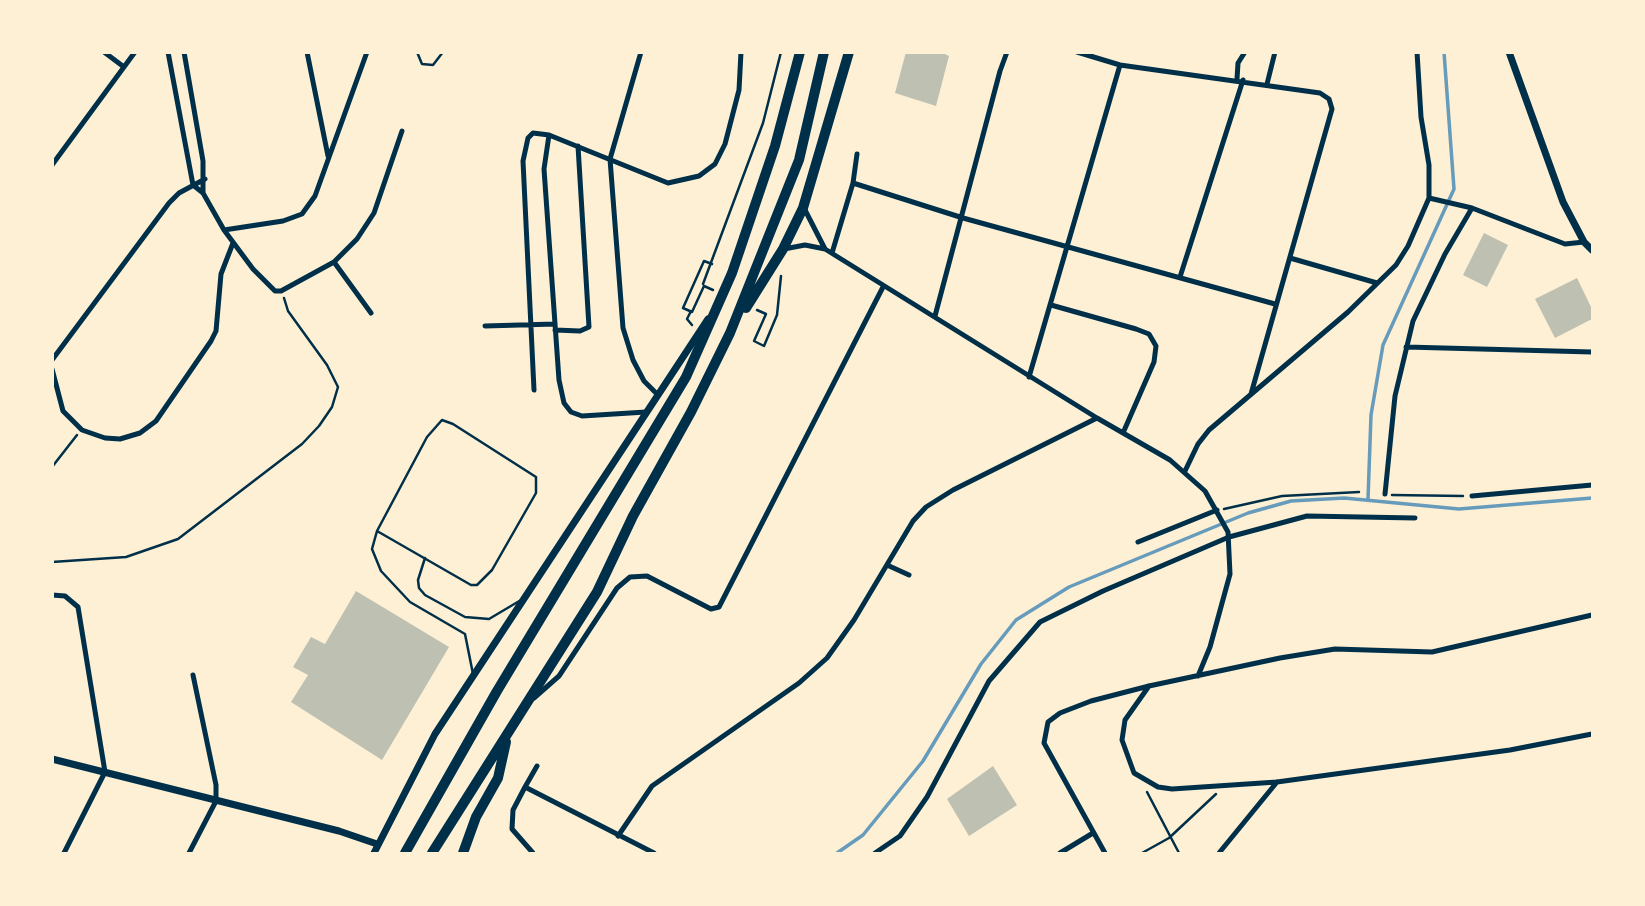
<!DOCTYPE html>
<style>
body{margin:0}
#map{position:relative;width:1645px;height:906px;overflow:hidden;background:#fdf0d5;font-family:Raleway,sans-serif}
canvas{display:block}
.frame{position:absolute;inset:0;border:54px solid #fdf0d5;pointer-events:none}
</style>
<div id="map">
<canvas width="1645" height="906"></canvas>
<div class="frame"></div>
</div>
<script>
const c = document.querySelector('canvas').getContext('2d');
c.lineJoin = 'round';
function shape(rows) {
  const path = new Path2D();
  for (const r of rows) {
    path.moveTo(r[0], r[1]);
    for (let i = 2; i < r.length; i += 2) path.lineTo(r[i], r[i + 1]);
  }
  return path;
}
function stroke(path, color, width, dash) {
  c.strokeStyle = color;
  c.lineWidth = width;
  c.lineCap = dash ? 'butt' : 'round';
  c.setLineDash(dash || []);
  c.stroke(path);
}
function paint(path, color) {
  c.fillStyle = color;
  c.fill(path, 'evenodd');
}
const stream = shape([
 [1368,499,1371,415,1383,345,1454,189,1444,52],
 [837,853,863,835,923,761,981,664,1016,620,1069,587,1248,513,1291,501,1344,498,1459,509,1592,498]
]);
const building = shape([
 [906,52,941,52,949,56,936,106,895,93],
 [1484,233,1508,245,1487,287,1463,275],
 [1577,278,1592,309,1592,319,1555,338,1535,299],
 [356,591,449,647,382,760,291,702,308,675,293,667,311,637,325,644],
 [993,766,1017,805,969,836,947,799]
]);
const path = shape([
 [712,264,704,261,683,308,692,312,704,286,713,290],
 [703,284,763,123,781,52],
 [757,310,766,314,754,341,764,346,777,315,781,276],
 [690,313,687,319,692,325],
 [52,467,77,435],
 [1392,495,1463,496],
 [1224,509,1282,496,1359,492],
 [52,562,126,557,178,539,302,444,319,426,332,407,338,387,327,365,288,311,284,298],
 [1147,792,1179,853],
 [1142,853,1169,838,1216,794]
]);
const service = shape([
 [417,52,422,64,433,65,443,52],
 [377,531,471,585,477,585,492,570,536,493,536,477,453,424,442,420,427,437,377,531,372,549,381,571,410,602,465,634,473,674],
 [425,558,418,580,419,588,425,595,465,617,489,619,521,600]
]);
const minor = shape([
 [104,52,124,67],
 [168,52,193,185,203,193,224,230,253,269,275,291,281,291,334,262,357,239,374,213,402,131],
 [184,52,203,161,203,193],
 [307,52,328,156],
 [641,52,610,159,623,328,633,360,644,381,657,394],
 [1077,52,1120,65,1320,93,1329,99,1332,109,1251,394],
 [1237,79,1238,63,1245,52],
 [1267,84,1275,52],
 [52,165,135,52],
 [853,183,963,218,1275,304],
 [1429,198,1472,208,1565,244,1584,242],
 [804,208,825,249],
 [224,230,283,221,302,214,315,196,367,52],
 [784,249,805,245,825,249,1097,418,1170,460,1205,491,1228,532,1230,574,1210,647,1198,676],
 [832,253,853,183,857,154],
 [1290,258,1377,283],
 [334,262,371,313],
 [1180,277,1243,80],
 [1051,305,1136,329,1149,334,1156,346,1154,362,1123,433],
 [935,316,1000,71,1007,52],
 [485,326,555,324],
 [555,330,580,331,589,327,578,146],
 [1406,347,1592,352],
 [52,360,169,203,179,193,205,179],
 [52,369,63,411,82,430,105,438,120,439,140,433,156,421,211,341,216,331,221,274,233,243],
 [1029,377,1120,65],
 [534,390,523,161,528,138,533,133,549,135],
 [646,412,582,416,571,412,564,403,559,380,544,169,549,135,668,183,699,176,715,164,725,144,739,90,741,52],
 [1185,471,1198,444,1209,430,1348,312,1396,265,1408,246,1429,198,1429,165,1421,117,1417,52],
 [1385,494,1395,396,1413,321,1445,254,1472,208],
 [1472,496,1592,485],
 [1138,542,1217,510],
 [887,565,909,575],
 [52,595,65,596,78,607,105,772,64,853],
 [1149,686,1125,720,1122,740,1134,773,1158,787,1172,789,1277,782,1510,750,1592,734],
 [534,698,559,676,617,588,630,577,647,576,711,609,719,607,883,287],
 [525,787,537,766],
 [618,836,652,786,799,683,827,658,854,620,913,521,926,507,953,490,1097,418],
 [189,853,216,801,216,785,193,675],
 [533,853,512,829,513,810,525,787,654,853],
 [875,853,900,836,927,797,989,681,1040,622,1103,591,1229,537,1307,516,1415,518],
 [1060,853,1093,833],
 [1105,853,1044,743,1048,722,1060,713,1091,701,1149,686,1280,658,1335,649,1432,652,1592,615],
 [1219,853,1277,782]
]);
const secondary = shape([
 [1509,52,1563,202,1584,242,1592,250],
 [52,759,339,831,377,844],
 [374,853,435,734,708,319]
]);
const motorway = shape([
 [746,308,783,249,803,208,849,52],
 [405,853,497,691,686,377,732,273,775,146,800,52],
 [432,853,597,592,633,516,691,412,730,333,799,160,824,52],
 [463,853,476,817,498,778,506,742]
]);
stroke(stream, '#669bbc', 3.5);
paint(building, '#bec0b2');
stroke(path, '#003049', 2.5);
stroke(service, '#003049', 2.5);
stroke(minor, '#003049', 5);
stroke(secondary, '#003049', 7);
stroke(motorway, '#003049', 10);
</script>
